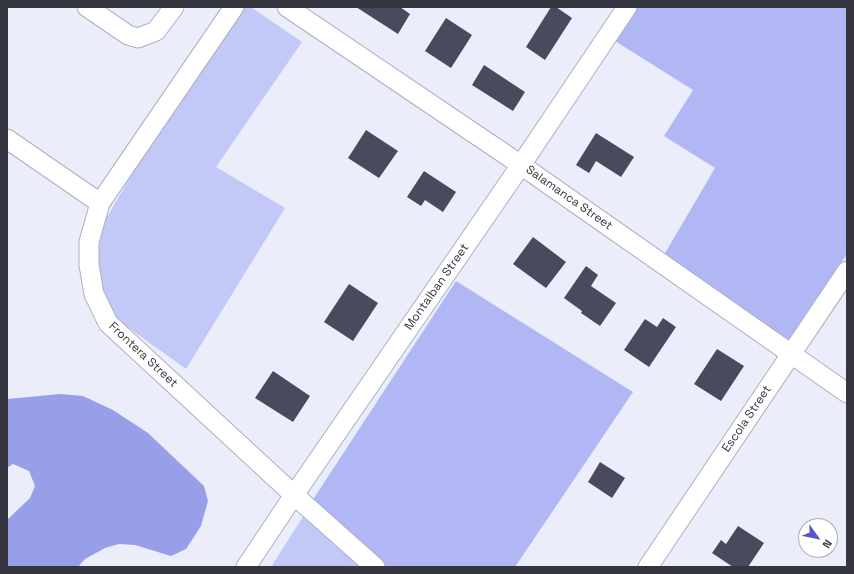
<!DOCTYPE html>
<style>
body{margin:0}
#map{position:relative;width:854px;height:574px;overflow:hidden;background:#ebedfb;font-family:"Space Grotesk",sans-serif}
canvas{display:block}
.frame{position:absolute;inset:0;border:8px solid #34353e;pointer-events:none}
.north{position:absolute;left:798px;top:518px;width:40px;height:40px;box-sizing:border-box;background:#fff;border:1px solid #aeaeb2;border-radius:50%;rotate:123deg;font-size:11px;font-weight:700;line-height:16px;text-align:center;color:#34353e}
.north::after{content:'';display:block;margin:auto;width:14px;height:18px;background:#5855cc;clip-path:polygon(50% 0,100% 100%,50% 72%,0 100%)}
</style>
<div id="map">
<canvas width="854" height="574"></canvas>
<div class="frame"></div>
<div class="north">N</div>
</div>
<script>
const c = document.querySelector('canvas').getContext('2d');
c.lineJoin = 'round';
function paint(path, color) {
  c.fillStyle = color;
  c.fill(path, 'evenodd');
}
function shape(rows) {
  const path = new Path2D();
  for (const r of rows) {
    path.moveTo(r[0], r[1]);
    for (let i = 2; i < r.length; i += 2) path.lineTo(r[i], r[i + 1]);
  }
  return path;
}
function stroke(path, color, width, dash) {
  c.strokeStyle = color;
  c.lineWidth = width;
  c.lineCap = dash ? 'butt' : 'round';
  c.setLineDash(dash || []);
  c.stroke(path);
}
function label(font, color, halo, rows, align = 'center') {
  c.font = font + ' "Space Grotesk",sans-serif';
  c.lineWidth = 4;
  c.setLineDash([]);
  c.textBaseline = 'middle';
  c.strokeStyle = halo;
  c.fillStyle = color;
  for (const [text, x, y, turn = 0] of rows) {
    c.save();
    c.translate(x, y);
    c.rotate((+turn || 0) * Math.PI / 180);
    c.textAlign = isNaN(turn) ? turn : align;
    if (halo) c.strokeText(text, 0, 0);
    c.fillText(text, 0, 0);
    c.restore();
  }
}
const green = shape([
 [245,7,251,7,302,42,216,167,285,208,186,369,115,318,103,292,97,266,97,244,104,222,141,159],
 [304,515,363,567,271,567]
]);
const forest = shape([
 [638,7,847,7,847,254,788,342,664,255,715,168,664,136,693,90,615,41],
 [456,281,633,392,515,567,387,567,312,501]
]);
const water = shape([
 [60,394,83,396,113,410,148,433,204,486,208,501,201,526,186,549,171,556,135,545,119,544,105,548,85,559,78,567,7,567,7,520,30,498,35,486,29,471,13,464,7,468,7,399]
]);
const building = shape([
 [356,7,400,7,410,14,398,34],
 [551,7,556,7,572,18,545,60,526,47],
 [446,18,472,35,451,68,425,51],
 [484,65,525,92,513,111,472,85],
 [366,130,398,151,379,178,348,158],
 [596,133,634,157,621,177,596,161,589,173,576,165],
 [424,171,456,192,443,212,425,200,421,206,407,197],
 [533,237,566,262,546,288,513,264],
 [586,266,598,275,591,286,616,303,600,326,581,313,582,311,564,298],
 [349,284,378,303,353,341,324,322],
 [663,318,676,327,649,367,624,350,645,319,657,327],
 [717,349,744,366,721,401,694,384],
 [273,371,310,396,293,422,255,398],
 [600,462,625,478,612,498,588,482],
 [738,526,764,543,748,567,733,567,712,553,721,540,726,544]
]);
const minor = shape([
 [87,7,128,35,138,38,156,31,174,7],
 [234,7,100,203,89,242,89,265,94,294,108,323,294,495,375,567],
 [287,7,521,165,847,393],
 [7,139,100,203],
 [246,567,294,495,521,165,627,7],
 [648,567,847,271]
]);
const streetNames = [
 ["Salamanca Street",569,198,35],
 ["Montalban Street",437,287,-55],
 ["Frontera Street",143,355,43],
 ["Escola Street",747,419,-56]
];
paint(green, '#c3c9f6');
paint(forest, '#b0b7f4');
paint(water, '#989fe9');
paint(building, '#484b5e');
stroke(minor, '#acafc5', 21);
stroke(minor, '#fff', 19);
label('12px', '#34353e', '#fff', streetNames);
</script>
